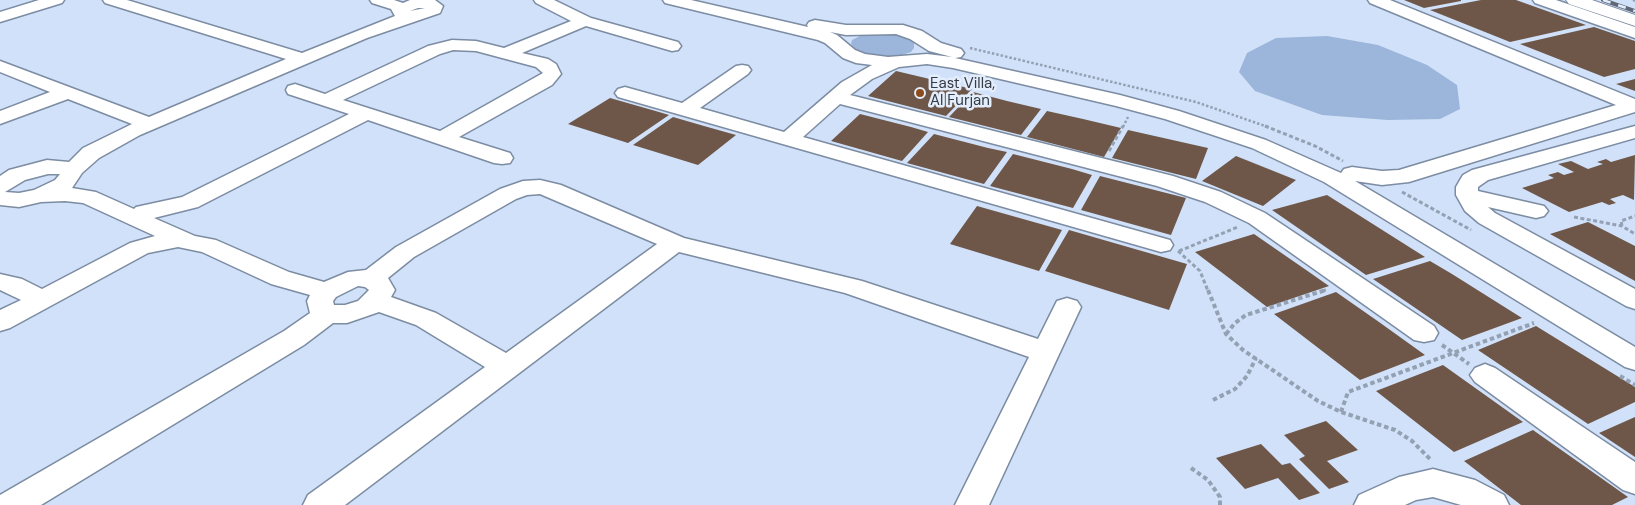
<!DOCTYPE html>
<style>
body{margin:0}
canvas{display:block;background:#d0e1f9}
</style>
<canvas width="1635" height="505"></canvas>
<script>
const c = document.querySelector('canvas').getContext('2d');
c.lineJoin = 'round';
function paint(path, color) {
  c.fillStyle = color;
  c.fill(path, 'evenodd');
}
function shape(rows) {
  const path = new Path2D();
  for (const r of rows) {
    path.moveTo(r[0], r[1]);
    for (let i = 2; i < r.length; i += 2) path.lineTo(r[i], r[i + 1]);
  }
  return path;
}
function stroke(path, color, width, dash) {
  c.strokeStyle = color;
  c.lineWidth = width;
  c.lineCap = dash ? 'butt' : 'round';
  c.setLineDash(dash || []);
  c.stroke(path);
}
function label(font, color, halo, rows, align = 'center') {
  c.font = font + ' "DM Sans",sans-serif';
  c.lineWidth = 5;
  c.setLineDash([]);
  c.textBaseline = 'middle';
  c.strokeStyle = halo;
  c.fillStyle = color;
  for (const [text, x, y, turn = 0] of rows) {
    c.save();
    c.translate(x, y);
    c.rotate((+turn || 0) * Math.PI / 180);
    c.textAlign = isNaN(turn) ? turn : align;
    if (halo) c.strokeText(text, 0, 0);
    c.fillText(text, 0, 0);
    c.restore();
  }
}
const green = shape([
 [894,33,910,39,914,43,914,48,911,52,896,57,875,57,858,52,851,44,852,40,864,34],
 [1327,36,1378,45,1427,65,1457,85,1460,109,1440,119,1388,120,1322,115,1255,91,1239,72,1247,53,1276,38]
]);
const building = shape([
 [1404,0,1461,0,1461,1,1424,8],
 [1481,0,1516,0,1586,25,1510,42,1430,10],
 [1594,27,1635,41,1635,69,1604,77,1520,44],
 [896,71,972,89,946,116,868,96],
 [1635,79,1635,91,1616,84],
 [973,92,1007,101,1041,109,1021,135,949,117],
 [610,98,659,112,669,115,628,143,568,124],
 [1047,111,1083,119,1121,128,1104,157,1027,137],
 [860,114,911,127,928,132,902,161,831,141],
 [673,117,704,126,736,135,698,165,633,145],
 [1128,130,1208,148,1196,179,1112,158],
 [934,134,988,148,1007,152,984,184,907,163],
 [1013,154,1072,169,1092,175,1073,208,990,186],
 [1635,155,1634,200,1623,195,1610,199,1616,203,1609,205,1602,202,1569,212,1522,188,1554,178,1548,175,1558,172,1564,175,1574,172,1558,164,1571,161,1588,169,1603,164,1597,162,1606,159,1611,162],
 [1236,156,1296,180,1263,206,1202,181],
 [1100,176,1186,198,1171,235,1081,210],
 [1327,195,1425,257,1366,275,1272,210],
 [977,206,1062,230,1039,271,950,244],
 [1588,222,1635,246,1635,281,1550,234],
 [1069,230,1187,264,1169,310,1045,271],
 [1254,234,1309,272,1329,286,1267,307,1195,252],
 [1430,261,1452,274,1522,318,1462,340,1373,279],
 [1336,292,1379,322,1425,355,1360,380,1274,314],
 [1536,326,1635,387,1635,402,1588,424,1478,350],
 [1443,365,1523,422,1454,452,1376,391],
 [1635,417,1635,457,1599,433],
 [1326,421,1358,450,1327,461,1349,482,1329,489,1299,459,1305,456,1284,435],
 [1533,430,1628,497,1612,505,1521,505,1464,461],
 [1261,444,1282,465,1290,463,1320,493,1299,500,1278,478,1245,489,1216,458]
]);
const pathFar2 = shape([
 [1633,0,1635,1],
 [970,48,1196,102,1268,127],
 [1123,127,1128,117]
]);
const pathFar1 = shape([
 [1265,126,1315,146,1343,161],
 [1109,151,1123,126],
 [1402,192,1471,230],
 [1574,217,1622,226,1635,234],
 [1622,226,1621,221,1635,216],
 [1178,251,1200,271,1208,291],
 [1179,251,1238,227],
 [1322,291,1326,290]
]);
const path = shape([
 [1208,290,1226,334,1243,350,1318,401,1341,412,1395,430,1412,441,1431,460],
 [1226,334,1235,323,1246,315,1326,290],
 [1442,345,1469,364],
 [1620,376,1635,385],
 [1213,400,1235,389,1247,376,1256,358],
 [1341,412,1348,392,1534,323],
 [1191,468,1208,480,1220,497,1220,505]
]);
const minor = shape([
 [39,0,64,0,62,3,0,22,0,12,39,0],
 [103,0,127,0,302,53,395,16,391,9,372,3,370,0,394,0,403,3,410,0,435,0,443,6,440,13,367,38,140,135,99,158,82,173,72,188,96,192,134,209,136,207,182,197,349,114,288,94,286,90,288,86,295,84,325,94,428,46,452,40,476,41,504,48,571,21,536,3,534,0,554,0,591,18,678,42,681,46,678,50,672,51,586,26,522,53,548,59,556,64,561,74,552,85,459,137,510,153,513,158,510,163,502,164,494,163,368,120,198,207,154,218,195,236,216,240,289,272,324,282,348,272,366,270,396,247,500,189,523,181,540,180,561,185,684,238,862,281,1038,339,1057,301,1067,298,1077,301,1081,307,989,505,955,505,1029,357,845,293,679,252,345,505,303,505,308,495,485,367,416,325,379,312,347,323,333,323,304,345,41,505,0,505,0,495,284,331,310,313,307,301,310,295,271,284,202,252,178,247,148,253,10,328,0,331,0,310,21,300,0,290,0,274,22,279,42,289,130,243,155,236,83,203,65,201,41,202,19,207,0,205,0,176,9,170,47,160,69,162,83,148,132,124,68,99,0,124,0,111,50,92,0,72,0,61,149,117,286,59,105,3,103,0],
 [418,8,425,8,410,11,418,8],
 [453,50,476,51,536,67,543,73,440,131,343,100,440,54,453,50],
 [48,174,60,174,55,180,34,190,19,193,5,192,25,180,48,174],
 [540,194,657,244,506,353,436,313,391,297,395,290,388,278,414,257,516,199,527,195,540,194],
 [358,286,365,287,369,290,358,301,345,305,334,305,333,301,336,297,358,286],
 [663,0,691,0,808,27,807,25,809,22,815,20,846,25,903,25,922,31,941,43,961,49,964,53,961,57,955,58,1120,95,1179,111,1266,140,1341,173,1344,169,1352,167,1382,171,1399,170,1616,105,1370,3,1368,0,1390,0,1635,99,1635,112,1409,182,1382,185,1355,181,1635,347,1635,370,1625,367,1324,182,1252,148,1165,119,1116,106,953,68,927,64,899,67,872,79,850,95,1173,176,1221,192,1265,213,1434,326,1438,333,1434,340,1424,342,1414,340,1249,223,1205,202,1157,186,840,104,803,137,1170,240,1173,245,1170,250,1161,252,618,97,615,93,618,89,625,87,682,103,736,66,742,65,748,66,751,70,748,74,700,108,784,132,842,82,872,65,856,63,843,58,825,43,818,40,665,3,663,0],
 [830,32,846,35,896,34,910,39,929,51,952,57,927,54,888,57,865,54,855,50,837,35,830,32],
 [1533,0,1556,0,1635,27,1635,38,1535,3,1533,0],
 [1635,126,1635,138,1488,180,1478,187,1478,191,1544,206,1548,211,1544,216,1536,218,1488,207,1495,213,1635,289,1635,309,1626,306,1479,223,1465,211,1456,195,1456,187,1460,180,1463,175,1472,170,1635,126],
 [1485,364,1495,368,1635,462,1635,494,1623,490,1475,382,1470,375,1475,368,1485,364],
 [1433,469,1475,480,1504,495,1509,505,1461,505,1433,497,1416,500,1405,505,1354,505,1359,495,1399,477,1433,469]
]);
const major = shape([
 [1566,0,1592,0,1635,15,1635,26,1569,4,1566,0]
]);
const rail = shape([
 [1603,0,1635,11]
]);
const markers = [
 [920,93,5,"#8d4b1a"]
];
const farPoinames = [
 ["East Villa,",930,84],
 ["Al Furjan",930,101]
];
paint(green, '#9bb5db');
paint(building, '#6e5749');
stroke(minor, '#7c8ca2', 3);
stroke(major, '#7c8ca2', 2);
stroke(pathFar2, '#94a1b3', 2.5, [2.5, 2]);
stroke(pathFar1, '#94a1b3', 3, [4, 2.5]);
stroke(path, '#94a1b3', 4, [4.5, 3]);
paint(minor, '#fff');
paint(major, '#fff');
stroke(rail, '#5f6977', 4);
stroke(rail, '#e3edfc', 2.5, [8]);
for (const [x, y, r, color] of markers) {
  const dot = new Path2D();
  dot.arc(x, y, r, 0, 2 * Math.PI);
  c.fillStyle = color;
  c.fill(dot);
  stroke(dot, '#e3edfc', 2);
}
label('15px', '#353c46', '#e3edfc', farPoinames, 'left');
</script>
